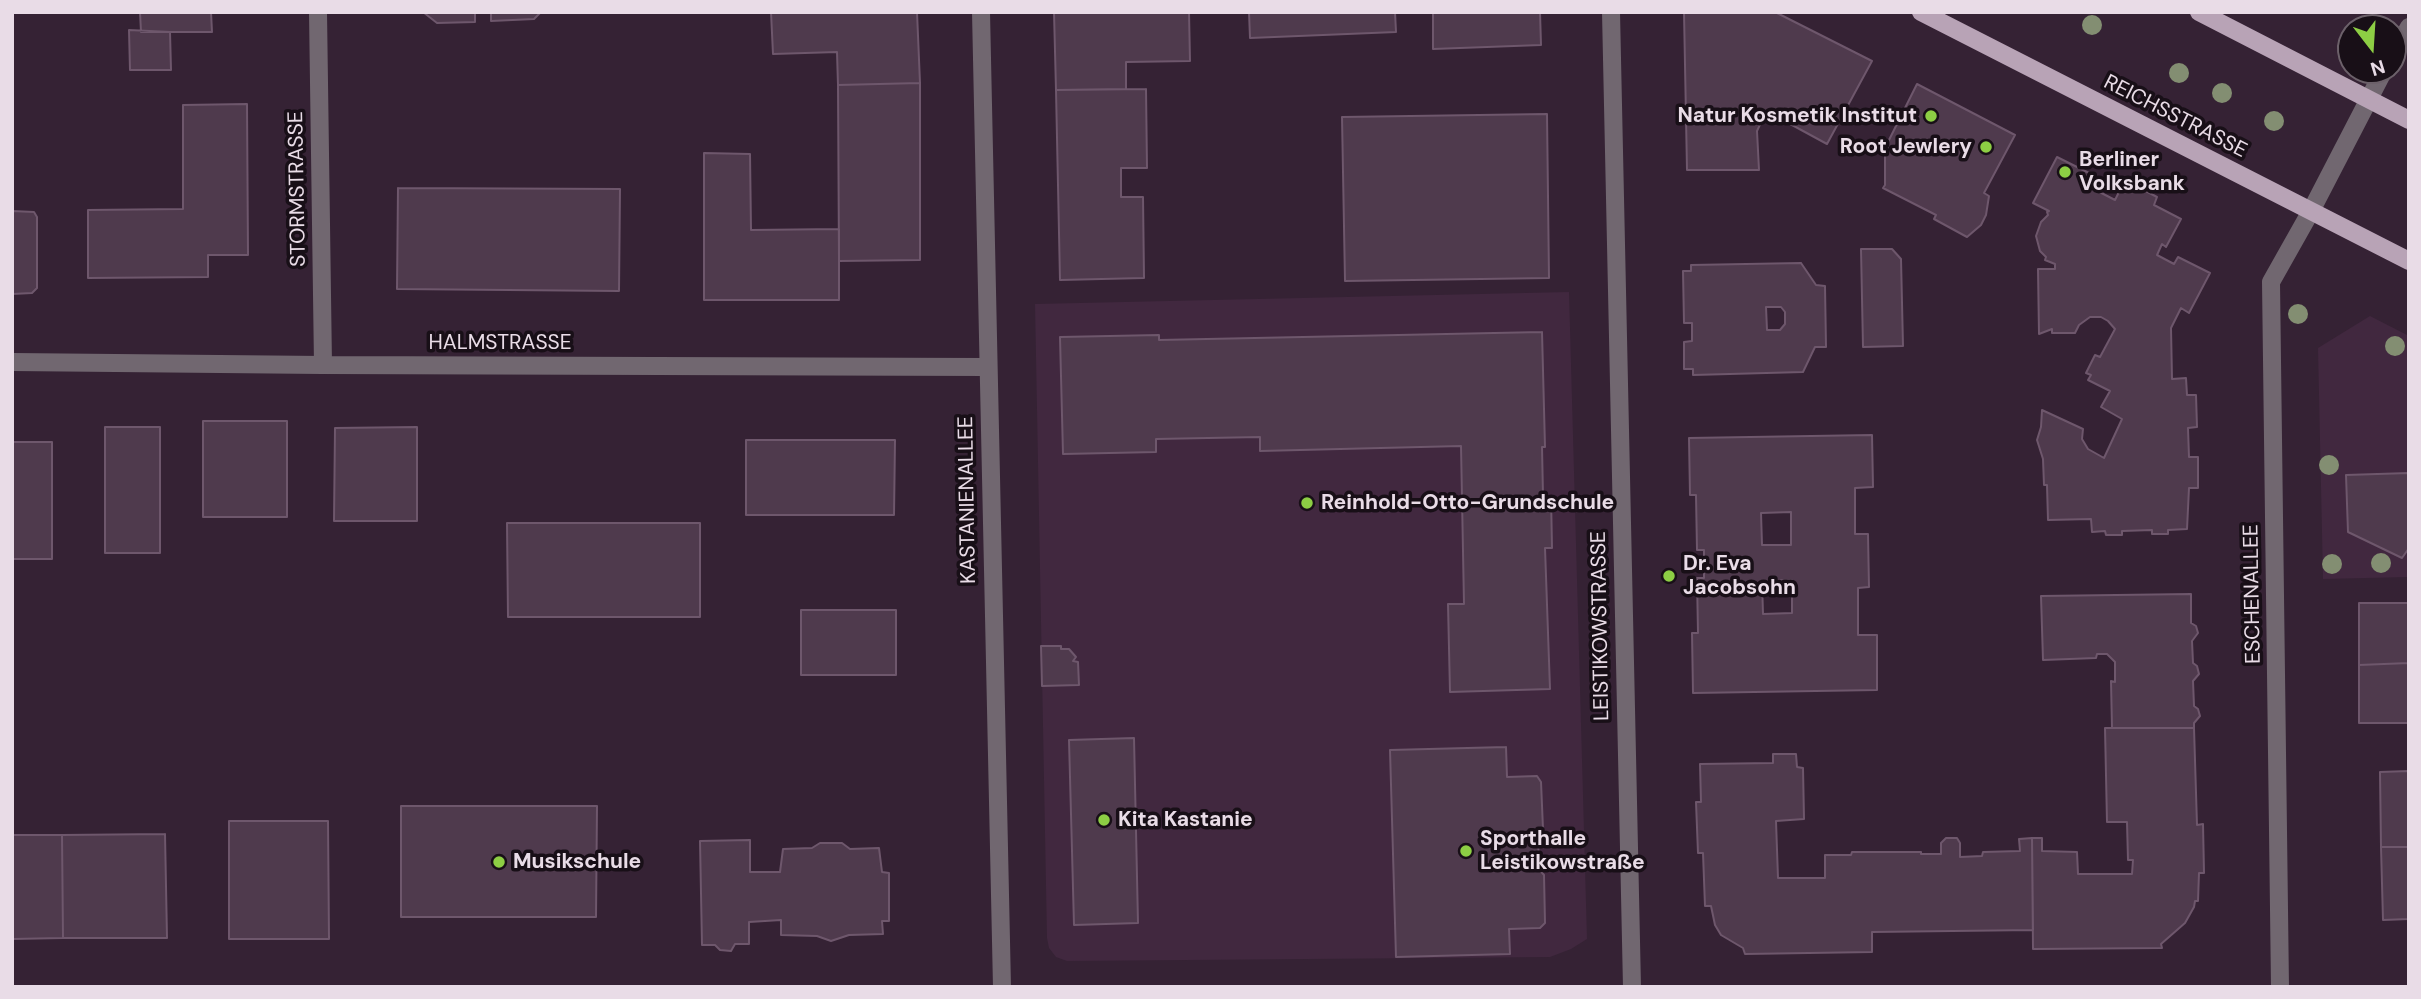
<!DOCTYPE html>
<meta charset="utf-8">
<style>
body{margin:0}
#map{position:relative;width:2421px;height:999px;overflow:hidden;background:#352234;font-family:"DM Sans",sans-serif}
canvas{display:block}
.frame{position:absolute;inset:0;border:14px solid #e9dce7;pointer-events:none}
.north{position:absolute;left:2337px;top:14px;width:70px;height:70px;box-sizing:border-box;background:#180f17;border:2px solid #6c616a;border-radius:50%;rotate:163deg;font-size:19px;font-weight:700;line-height:28px;text-align:center;color:#e9dce7}
.north::after{content:'';display:block;margin:auto;width:24px;height:32px;background:#8dce44;clip-path:polygon(50% 0,100% 100%,50% 72%,0 100%)}
</style>
<div id="map">
<canvas width="2421" height="999"></canvas>
<div class="frame"></div>
<div class="north">N</div>
</div>
<script>
const c = document.querySelector('canvas').getContext('2d');
c.lineJoin = 'round';
function paint(path, color) {
  c.fillStyle = color;
  c.fill(path, 'evenodd');
}
function shape(rows) {
  const path = new Path2D();
  for (const r of rows) {
    path.moveTo(r[0], r[1]);
    for (let i = 2; i < r.length; i += 2) path.lineTo(r[i], r[i + 1]);
  }
  return path;
}
function stroke(path, color, width, dash) {
  c.strokeStyle = color;
  c.lineWidth = width;
  c.lineCap = dash ? 'butt' : 'round';
  c.setLineDash(dash || []);
  c.stroke(path);
}
function label(font, color, halo, rows, align = 'center') {
  c.font = font + ' "DM Sans",sans-serif';
  c.lineWidth = 7;
  c.setLineDash([]);
  c.textBaseline = 'middle';
  c.strokeStyle = halo;
  c.fillStyle = color;
  for (const [text, x, y, turn = 0] of rows) {
    c.save();
    c.translate(x, y);
    c.rotate((+turn || 0) * Math.PI / 180);
    c.textAlign = isNaN(turn) ? turn : align;
    if (halo) c.strokeText(text, 0, 0);
    c.fillText(text, 0, 0);
    c.restore();
  }
}
const built = shape([
 [1569,292,1587,939,1571,949,1550,957,1067,961,1056,957,1049,948,1047,938,1035,304],
 [2370,316,2409,336,2409,577,2323,579,2318,348]
]);
const building = shape([
 [140,12,211,12,212,32,141,32,140,12],
 [423,12,475,12,475,22,437,23,423,12],
 [491,12,541,12,534,19,491,21,491,12],
 [771,12,917,12,920,83,838,85,837,52,773,54,771,12],
 [1054,12,1189,12,1190,61,1126,62,1126,89,1056,90,1054,12],
 [1249,12,1395,12,1396,32,1250,38,1249,12],
 [1433,12,1540,12,1541,45,1433,49,1433,12],
 [1684,12,1775,12,1872,61,1827,144,1781,119,1779,124,1764,116,1757,131,1759,170,1687,170,1684,12],
 [129,30,170,32,171,70,130,70,129,30],
 [920,83,920,260,839,261,838,85,920,83],
 [1917,84,2015,135,1984,193,1989,196,1986,215,1981,225,1967,237,1934,219,1936,215,1883,188,1885,185,1885,148,1917,84],
 [1146,89,1147,168,1121,168,1121,197,1143,197,1144,278,1060,280,1056,90,1146,89],
 [247,104,248,255,208,255,208,277,88,278,88,210,183,209,183,105,247,104],
 [1547,114,1549,278,1345,281,1342,117,1547,114],
 [704,153,750,154,751,230,839,229,839,300,704,300,704,153],
 [2057,157,2089,173,2084,184,2115,200,2125,180,2157,197,2154,205,2181,219,2166,247,2162,244,2157,255,2174,264,2178,257,2210,273,2189,313,2181,308,2171,328,2172,379,2186,378,2187,395,2196,395,2197,427,2188,428,2189,457,2198,457,2198,488,2189,488,2187,529,2168,530,2168,534,2152,534,2152,530,2122,531,2122,535,2106,535,2105,531,2092,532,2091,519,2048,520,2047,485,2044,485,2043,459,2037,440,2041,427,2042,410,2083,429,2082,439,2088,449,2104,458,2122,419,2101,407,2110,391,2088,380,2091,375,2086,373,2095,355,2100,357,2115,329,2108,321,2101,317,2090,317,2079,325,2075,333,2052,333,2052,329,2039,334,2038,269,2055,269,2055,264,2045,260,2046,257,2040,251,2036,236,2041,222,2048,215,2047,212,2049,211,2033,203,2057,157],
 [398,188,620,189,619,291,397,289,398,188],
 [12,211,34,212,37,217,37,288,32,293,12,294,12,211],
 [1861,249,1892,249,1901,259,1903,346,1863,347,1861,249],
 [1801,263,1816,285,1825,286,1826,347,1815,347,1803,372,1693,375,1693,369,1684,369,1684,342,1692,341,1692,323,1684,323,1683,271,1691,271,1691,265,1801,263],
 [1766,307,1781,307,1785,312,1785,324,1780,330,1767,330,1766,307],
 [1542,332,1545,447,1542,447,1543,496,1551,496,1552,548,1545,548,1550,689,1450,692,1448,604,1464,604,1461,446,1260,451,1260,437,1156,439,1156,452,1063,454,1060,337,1159,335,1159,340,1542,332],
 [203,421,287,421,287,517,203,517,203,421],
 [105,427,160,427,160,553,105,553,105,427],
 [417,427,417,521,334,521,335,428,417,427],
 [1872,435,1873,487,1855,488,1855,534,1868,534,1869,587,1858,588,1858,635,1877,635,1877,690,1693,693,1692,633,1698,633,1697,578,1704,578,1704,550,1697,550,1696,495,1690,495,1689,438,1872,435],
 [1791,512,1791,545,1762,545,1761,513,1791,512],
 [1792,580,1792,613,1763,614,1762,581,1792,580],
 [746,440,895,440,894,515,746,515,746,440],
 [12,442,52,442,52,559,12,559,12,442],
 [2409,473,2409,548,2402,558,2348,532,2346,475,2409,473],
 [507,523,700,523,700,617,508,617,507,523],
 [2191,594,2191,623,2196,626,2198,633,2192,641,2193,663,2197,666,2199,674,2193,681,2194,706,2198,709,2200,716,2194,723,2194,728,2112,728,2111,681,2115,682,2115,662,2107,654,2097,654,2096,658,2043,660,2041,596,2191,594],
 [2359,603,2409,603,2409,663,2359,665,2359,603],
 [801,610,896,610,896,675,801,675,801,610],
 [1041,646,1061,646,1061,649,1069,649,1076,657,1073,661,1078,662,1079,685,1042,686,1041,646],
 [2409,663,2409,723,2359,723,2359,665,2409,663],
 [2105,728,2194,728,2197,825,2203,824,2204,873,2199,873,2198,901,2195,901,2194,907,2185,923,2161,944,2162,948,2033,949,2032,838,2042,838,2042,851,2077,852,2078,874,2132,874,2133,860,2128,860,2127,822,2107,822,2105,728],
 [1134,738,1138,923,1074,925,1069,740,1134,738],
 [1506,747,1507,777,1537,776,1541,782,1543,829,1538,834,1539,869,1544,875,1545,923,1540,928,1509,929,1510,954,1396,957,1390,750,1506,747],
 [1773,754,1796,754,1797,767,1803,768,1804,819,1776,821,1778,878,1825,878,1825,855,1851,855,1852,852,1921,852,1921,854,1941,854,1941,843,1946,838,1957,838,1960,843,1960,857,1982,856,1983,852,2020,851,2019,839,2032,838,2033,930,1872,932,1872,952,1745,954,1743,948,1721,935,1715,925,1711,906,1705,906,1703,853,1698,853,1696,802,1701,802,1700,764,1773,763,1773,754],
 [2409,771,2409,847,2381,847,2380,772,2409,771],
 [401,806,597,806,596,917,401,917,401,806],
 [229,821,328,821,329,939,229,939,229,821],
 [165,834,167,938,63,938,62,835,165,834],
 [12,835,62,835,63,938,12,939,12,835],
 [750,840,750,872,780,872,783,849,812,848,820,843,842,843,850,849,879,848,882,872,889,873,889,921,882,921,883,934,849,935,831,941,817,936,781,935,781,920,749,922,749,944,735,944,731,951,720,950,715,945,702,945,700,841,750,840],
 [2381,847,2409,847,2409,919,2383,920,2381,847]
]);
const minor = shape([
 [318,12,323,365],
 [981,12,1002,987],
 [1611,12,1632,987],
 [2393,55,2409,27],
 [12,362,323,365,987,367],
 [2280,987,2271,282,2311,211,2384,70]
]);
const major = shape([
 [1921,12,2409,261],
 [2199,12,2409,120]
]);
const trees = [
 [2092,25],
 [2179,73],
 [2222,93],
 [2274,121],
 [2298,314],
 [2395,346],
 [2329,465],
 [2381,563],
 [2332,564]
];
const markers = [
 [1931,116,7,"#8dce44"],
 [1986,147,7,"#8dce44"],
 [2065,172,7,"#8dce44"],
 [1307,503,7,"#8dce44"],
 [1669,576,7,"#8dce44"],
 [1104,820,7,"#8dce44"],
 [1466,851,7,"#8dce44"],
 [499,862,7,"#8dce44"]
];
const poiNames = [
 ["Natur Kosmetik Institut",1917,116,"right"],
 ["Root Jewlery",1972,147,"right"],
 ["Berliner",2079,160],
 ["Volksbank",2079,184],
 ["Reinhold-Otto-Grundschule",1321,503],
 ["Dr. Eva",1683,564],
 ["Jacobsohn",1683,588],
 ["Kita Kastanie",1118,820],
 ["Sporthalle",1480,839],
 ["Leistikowstraße",1480,863],
 ["Musikschule",513,862]
];
const streetNames = [
 ["REICHSSTRASSE",2175,117,27],
 ["STORMSTRASSE",298,189,-91],
 ["HALMSTRASSE",500,343],
 ["KASTANIENALLEE",968,500,-91],
 ["ESCHENALLEE",2253,594,-91],
 ["LEISTIKOWSTRASSE",1601,626,-91]
];
paint(built, '#41283f');
paint(building, '#4f3a4d');
stroke(building, '#6e576c', 2);
stroke(minor, '#716770', 18);
stroke(major, '#b8a3b6', 18);
c.fillStyle = '#838e72';
for (const [x, y] of trees) {
  c.beginPath();
  c.arc(x, y, 10, 0, 2 * Math.PI);
  c.fill();
}
for (const [x, y, r, color] of markers) {
  const dot = new Path2D();
  dot.arc(x, y, r, 0, 2 * Math.PI);
  c.fillStyle = color;
  c.fill(dot);
  stroke(dot, '#180f17', 2.5);
}
label('bold 21px', '#e9dce7', '#180f17', poiNames, 'left');
label('21px', '#e9dce7', '#180f17', streetNames);
</script>
